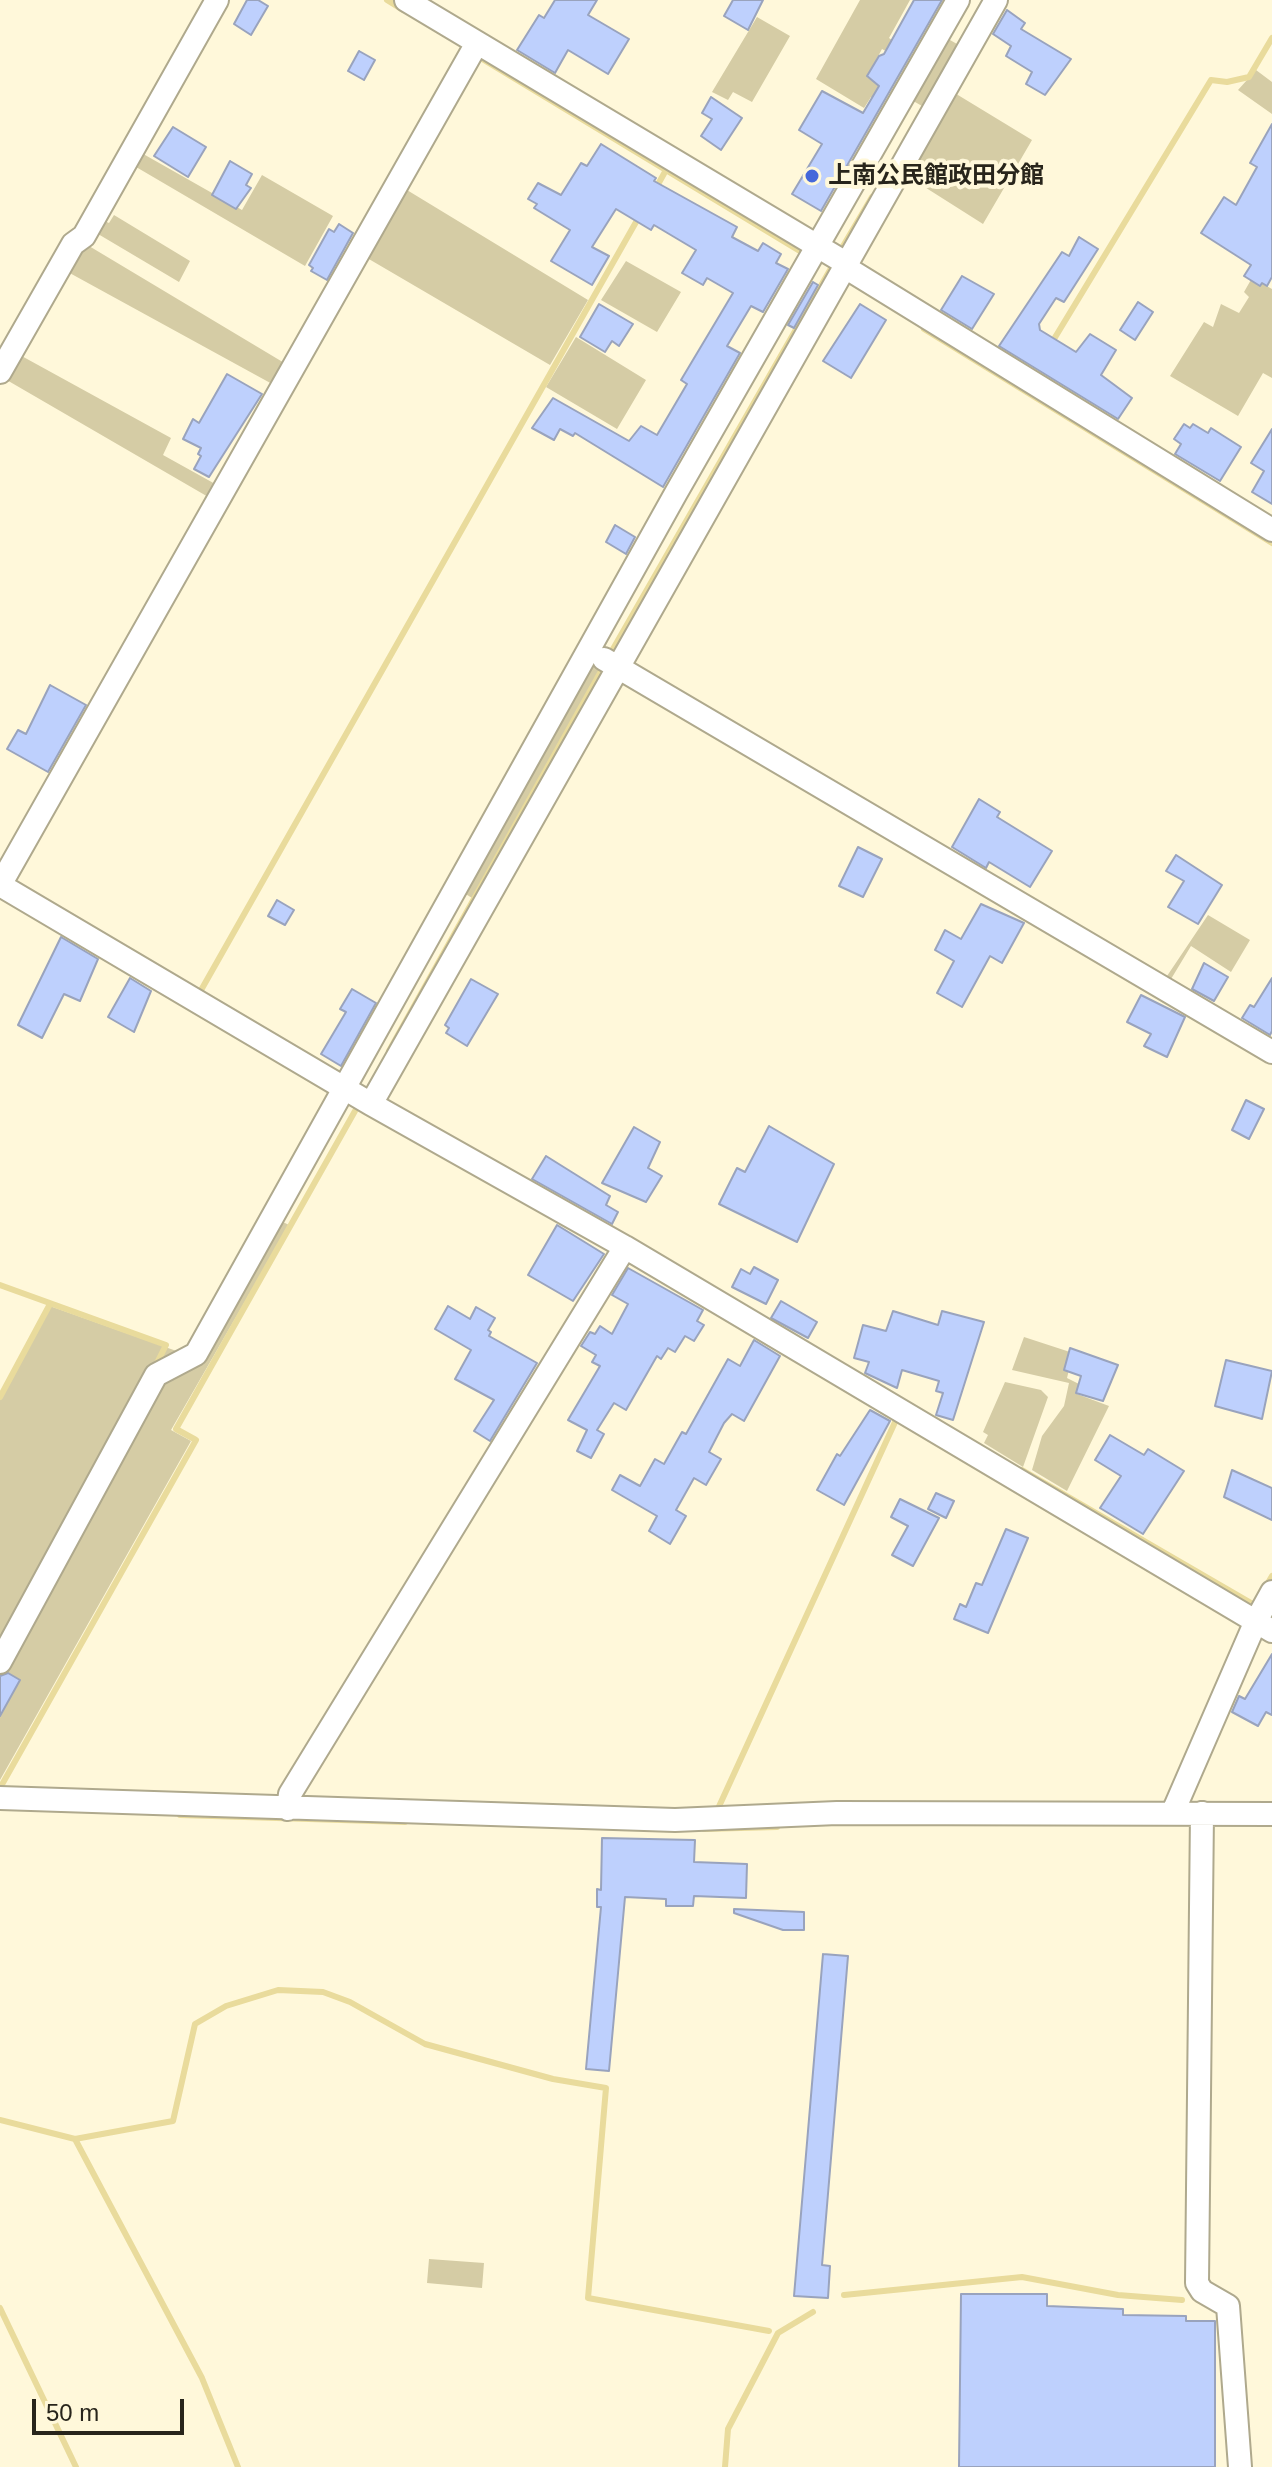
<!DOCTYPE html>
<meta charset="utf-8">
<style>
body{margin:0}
#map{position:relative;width:1272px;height:2467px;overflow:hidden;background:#fff8da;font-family:Helvetica,sans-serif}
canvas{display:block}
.scale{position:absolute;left:32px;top:2399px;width:152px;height:36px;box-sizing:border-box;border:4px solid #28251b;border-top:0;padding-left:10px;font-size:24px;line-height:28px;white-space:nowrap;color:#28251b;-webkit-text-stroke:6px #fff8da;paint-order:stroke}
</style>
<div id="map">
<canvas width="1272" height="2467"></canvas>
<div class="scale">50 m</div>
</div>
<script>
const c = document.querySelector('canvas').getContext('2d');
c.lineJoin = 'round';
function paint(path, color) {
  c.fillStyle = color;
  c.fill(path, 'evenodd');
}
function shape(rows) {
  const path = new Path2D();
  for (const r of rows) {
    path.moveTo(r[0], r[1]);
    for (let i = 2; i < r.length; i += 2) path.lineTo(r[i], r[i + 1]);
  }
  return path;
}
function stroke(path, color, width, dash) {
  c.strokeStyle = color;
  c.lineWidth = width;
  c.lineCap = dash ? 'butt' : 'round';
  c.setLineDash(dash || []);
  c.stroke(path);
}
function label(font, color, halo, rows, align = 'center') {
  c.font = font + ' Helvetica,"Noto Sans JP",sans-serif';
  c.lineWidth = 8;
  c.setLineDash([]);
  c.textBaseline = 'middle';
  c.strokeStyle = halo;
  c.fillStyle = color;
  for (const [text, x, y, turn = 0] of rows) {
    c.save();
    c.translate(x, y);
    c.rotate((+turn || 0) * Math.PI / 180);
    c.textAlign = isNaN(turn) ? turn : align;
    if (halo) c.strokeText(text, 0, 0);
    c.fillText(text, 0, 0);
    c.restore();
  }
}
const green = shape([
 [860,0,910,0,889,38,901,46,895,56,882,49,867,77,887,90,880,101,871,97,864,108,816,79],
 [757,17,790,36,752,102,733,92,728,100,712,92],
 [943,36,957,44,922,106,908,98],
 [1256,70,1272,82,1272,114,1238,90],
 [953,92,1032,140,983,224,912,179,913,176,907,171],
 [138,151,242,210,262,175,333,216,305,266,131,164],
 [402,187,588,300,550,365,362,255],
 [114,215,190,261,179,282,93,231,100,219,109,223],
 [84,243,286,364,274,385,66,271],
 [626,261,681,292,657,332,601,300],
 [1252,278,1272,289,1272,378,1263,373,1238,416,1170,376,1204,322,1213,327,1221,304,1239,313,1249,297,1244,292],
 [576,337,646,380,617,429,546,387],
 [18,354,171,438,163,455,217,485,210,498,5,379],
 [590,661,603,663,472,898,461,891],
 [1208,915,1250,940,1231,972,1191,946,1168,984,1163,982],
 [275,1218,289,1225,171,1430,191,1441,0,1780,0,1393,47,1305,199,1359],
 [1024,1337,1073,1353,1067,1378,1081,1385,1077,1394,1109,1406,1067,1491,1032,1470,1042,1436,1064,1406,1069,1383,1012,1370],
 [1005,1382,1041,1390,1048,1397,1023,1467,984,1443,988,1435,983,1432],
 [429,2259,484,2263,482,2288,427,2283]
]);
const stream = shape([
 [387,0,403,10],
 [474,54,803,253],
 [656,188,666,170],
 [839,253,872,197],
 [924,329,1272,543],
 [1051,344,1211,80,1227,82,1249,77,1272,38],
 [609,656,834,263],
 [200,992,640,215],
 [389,1051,604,666],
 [0,1285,166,1345,155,1367],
 [0,1397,50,1304],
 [1022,1470,1258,1607],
 [1265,1588,1272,1576],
 [0,1788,196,1440,176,1429,355,1111],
 [716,1813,896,1420],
 [180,1815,405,1822],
 [704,1829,777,1827],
 [0,2120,75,2139],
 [844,2295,1022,2277,1118,2295,1182,2300],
 [0,2308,76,2467],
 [238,2467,202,2378,75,2139,173,2121,195,2024,226,2006,278,1990,323,1992,350,2002,425,2044,553,2079,606,2088,588,2298,769,2331],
 [725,2467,728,2429,778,2333,813,2312]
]);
const building = shape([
 [247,0,258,0,268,6,251,35,234,24,247,0],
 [555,0,597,0,588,15,629,39,608,74,568,50,555,73,517,50,539,15,544,18,555,0],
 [733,0,763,0,748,30,724,16,733,0],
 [914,0,942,0,821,211,792,194,822,144,799,130,822,91,863,113,879,86,867,76,879,56,884,54,914,0],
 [1007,10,1025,23,1021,29,1071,59,1045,95,1026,84,1032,72,1006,56,1011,46,993,34,1007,10],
 [359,51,375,60,364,80,348,71,359,51],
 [711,97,742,118,721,150,701,136,712,119,702,113,711,97],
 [1272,124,1272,277,1267,286,1262,283,1260,286,1244,276,1251,265,1201,233,1224,197,1236,205,1257,167,1250,163,1272,124],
 [173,127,206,147,188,177,154,156,173,127],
 [601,144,656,178,654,181,737,227,732,237,758,251,763,243,781,254,776,263,788,269,763,312,751,306,727,346,740,353,663,487,575,433,573,436,560,429,554,440,532,428,553,398,629,441,641,426,657,435,687,384,681,380,733,293,707,278,703,285,682,273,696,250,654,225,651,230,616,209,592,247,609,256,592,285,551,261,570,230,534,208,537,204,528,199,538,183,561,195,581,163,587,166,601,144],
 [230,161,252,174,246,185,251,188,236,209,212,195,230,161],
 [339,224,353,233,327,280,311,271,313,268,309,265,329,229,334,232,339,224],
 [1079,237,1098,249,1064,302,1056,298,1039,324,1040,330,1076,352,1090,334,1116,350,1101,375,1132,398,1118,419,999,346,1062,252,1069,256,1079,237],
 [962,276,994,294,972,329,941,310,962,276],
 [813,282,818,285,794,328,788,325,813,282],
 [1138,302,1153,312,1135,340,1120,330,1138,302],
 [599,304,633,324,619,346,612,341,605,352,580,337,599,304],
 [860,304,886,320,851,378,823,361,860,304],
 [227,374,262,394,209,477,194,469,201,456,198,454,201,448,183,439,193,419,199,423,227,374],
 [1184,424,1190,428,1193,424,1208,433,1211,428,1241,447,1220,481,1175,454,1181,444,1174,439,1184,424],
 [1272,429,1272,504,1252,492,1264,471,1251,463,1272,429],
 [615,525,635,537,626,554,606,542,615,525],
 [50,685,86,705,48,772,7,749,18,730,26,734,50,685],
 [979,799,1000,812,997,817,1052,851,1030,887,989,862,986,868,952,847,979,799],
 [858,847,882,859,863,897,839,886,858,847],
 [1176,855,1222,885,1198,924,1168,907,1184,881,1166,871,1176,855],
 [277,900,294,910,285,925,268,916,277,900],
 [981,904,1024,923,1002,963,990,956,962,1007,937,993,954,961,935,950,945,930,961,939,981,904],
 [61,937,98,959,80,1001,64,994,42,1038,18,1025,61,937],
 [1204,963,1228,977,1214,1001,1192,989,1204,963],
 [130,978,151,991,134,1032,108,1017,130,978],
 [1272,978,1272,1031,1270,1035,1242,1018,1250,1005,1254,1007,1272,978],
 [471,979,498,994,467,1046,446,1033,449,1028,445,1025,471,979],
 [352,989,376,1003,341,1066,321,1054,346,1012,340,1009,352,989],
 [1141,995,1185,1017,1167,1057,1144,1046,1151,1034,1127,1022,1141,995],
 [1246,1100,1264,1109,1249,1139,1232,1130,1246,1100],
 [769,1126,834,1164,797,1242,719,1204,737,1168,745,1172,769,1126],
 [634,1127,660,1142,648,1168,662,1176,646,1202,602,1183,634,1127],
 [546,1156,610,1196,606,1205,618,1212,612,1224,532,1179,546,1156],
 [557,1225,604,1254,573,1301,528,1275,557,1225],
 [754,1267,778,1280,766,1304,732,1287,741,1269,750,1274,754,1267],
 [628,1268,703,1310,697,1321,704,1325,694,1341,685,1336,675,1352,668,1348,661,1359,657,1356,626,1410,614,1403,597,1430,604,1434,591,1458,577,1451,587,1430,568,1420,600,1366,592,1362,596,1355,581,1346,590,1332,595,1334,600,1326,612,1334,628,1304,612,1295,628,1268],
 [781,1301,817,1322,808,1338,771,1318,781,1301],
 [448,1306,470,1319,476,1307,495,1318,488,1330,491,1332,489,1336,537,1363,490,1441,474,1431,494,1400,455,1379,471,1350,435,1329,448,1306],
 [893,1311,938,1325,942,1311,984,1322,953,1420,936,1415,943,1393,936,1391,939,1381,902,1370,897,1388,865,1373,869,1362,854,1358,863,1325,886,1331,893,1311],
 [754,1340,780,1356,744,1421,732,1414,724,1423,709,1452,721,1459,706,1485,694,1478,676,1510,686,1516,670,1544,649,1531,657,1516,612,1490,620,1475,640,1486,655,1459,664,1464,682,1432,686,1434,728,1359,740,1366,754,1340],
 [1070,1348,1118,1365,1103,1401,1076,1393,1081,1376,1064,1370,1070,1348],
 [1226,1360,1272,1371,1262,1419,1215,1406,1226,1360],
 [870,1410,890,1421,844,1505,817,1490,837,1454,840,1456,870,1410],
 [1110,1435,1144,1455,1148,1449,1184,1471,1143,1534,1100,1508,1121,1476,1095,1460,1110,1435],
 [1232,1470,1272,1488,1272,1520,1224,1497,1232,1470],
 [936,1493,954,1501,946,1518,928,1509,936,1493],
 [900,1499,939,1518,913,1566,892,1555,908,1526,891,1517,900,1499],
 [1006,1529,1028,1538,988,1633,954,1619,960,1604,966,1607,976,1583,982,1585,1006,1529],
 [1272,1654,1272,1715,1266,1712,1258,1726,1232,1712,1239,1696,1245,1699,1272,1654],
 [8,1673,20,1680,0,1716,0,1676,8,1673],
 [602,1838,695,1840,694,1862,747,1864,746,1898,694,1896,693,1906,666,1906,666,1899,625,1897,609,2071,586,2069,601,1907,597,1907,597,1889,601,1890,602,1838],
 [734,1909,804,1912,804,1930,783,1930,734,1913,734,1909],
 [823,1954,848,1956,822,2265,830,2266,828,2298,794,2296,823,1954],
 [961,2294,1047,2294,1047,2306,1123,2309,1123,2315,1186,2316,1186,2321,1215,2321,1215,2467,959,2467,961,2294]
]);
const street = shape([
 [406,0,839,259,853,272,1272,530],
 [477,43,0,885,371,1104,625,1247,1272,1631],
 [0,372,73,244,84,236,217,0],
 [604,659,1272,1052],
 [371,1104,996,0],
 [0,1662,156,1375,196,1354,676,493,958,0],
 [0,1798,675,1820,837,1813,1272,1814],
 [288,1809,290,1794,625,1247],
 [1173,1812,1256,1621,1272,1592],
 [1202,1813,1197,2283,1202,2291,1228,2306,1240,2467]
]);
const markers = [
 [812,176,8,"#4568da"]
];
const poiNames = [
 ["上南公民館政田分館",828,176]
];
paint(green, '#d5cca5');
stroke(stream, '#e9db9c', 6);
paint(building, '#bed0fd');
stroke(building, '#99a3bd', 2);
stroke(street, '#afa98d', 26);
stroke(street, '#fff', 22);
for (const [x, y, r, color] of markers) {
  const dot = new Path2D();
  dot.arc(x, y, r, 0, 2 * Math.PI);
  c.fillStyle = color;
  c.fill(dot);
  stroke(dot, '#fff8da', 3);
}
label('bold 24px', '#28251b', '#fff8da', poiNames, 'left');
</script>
